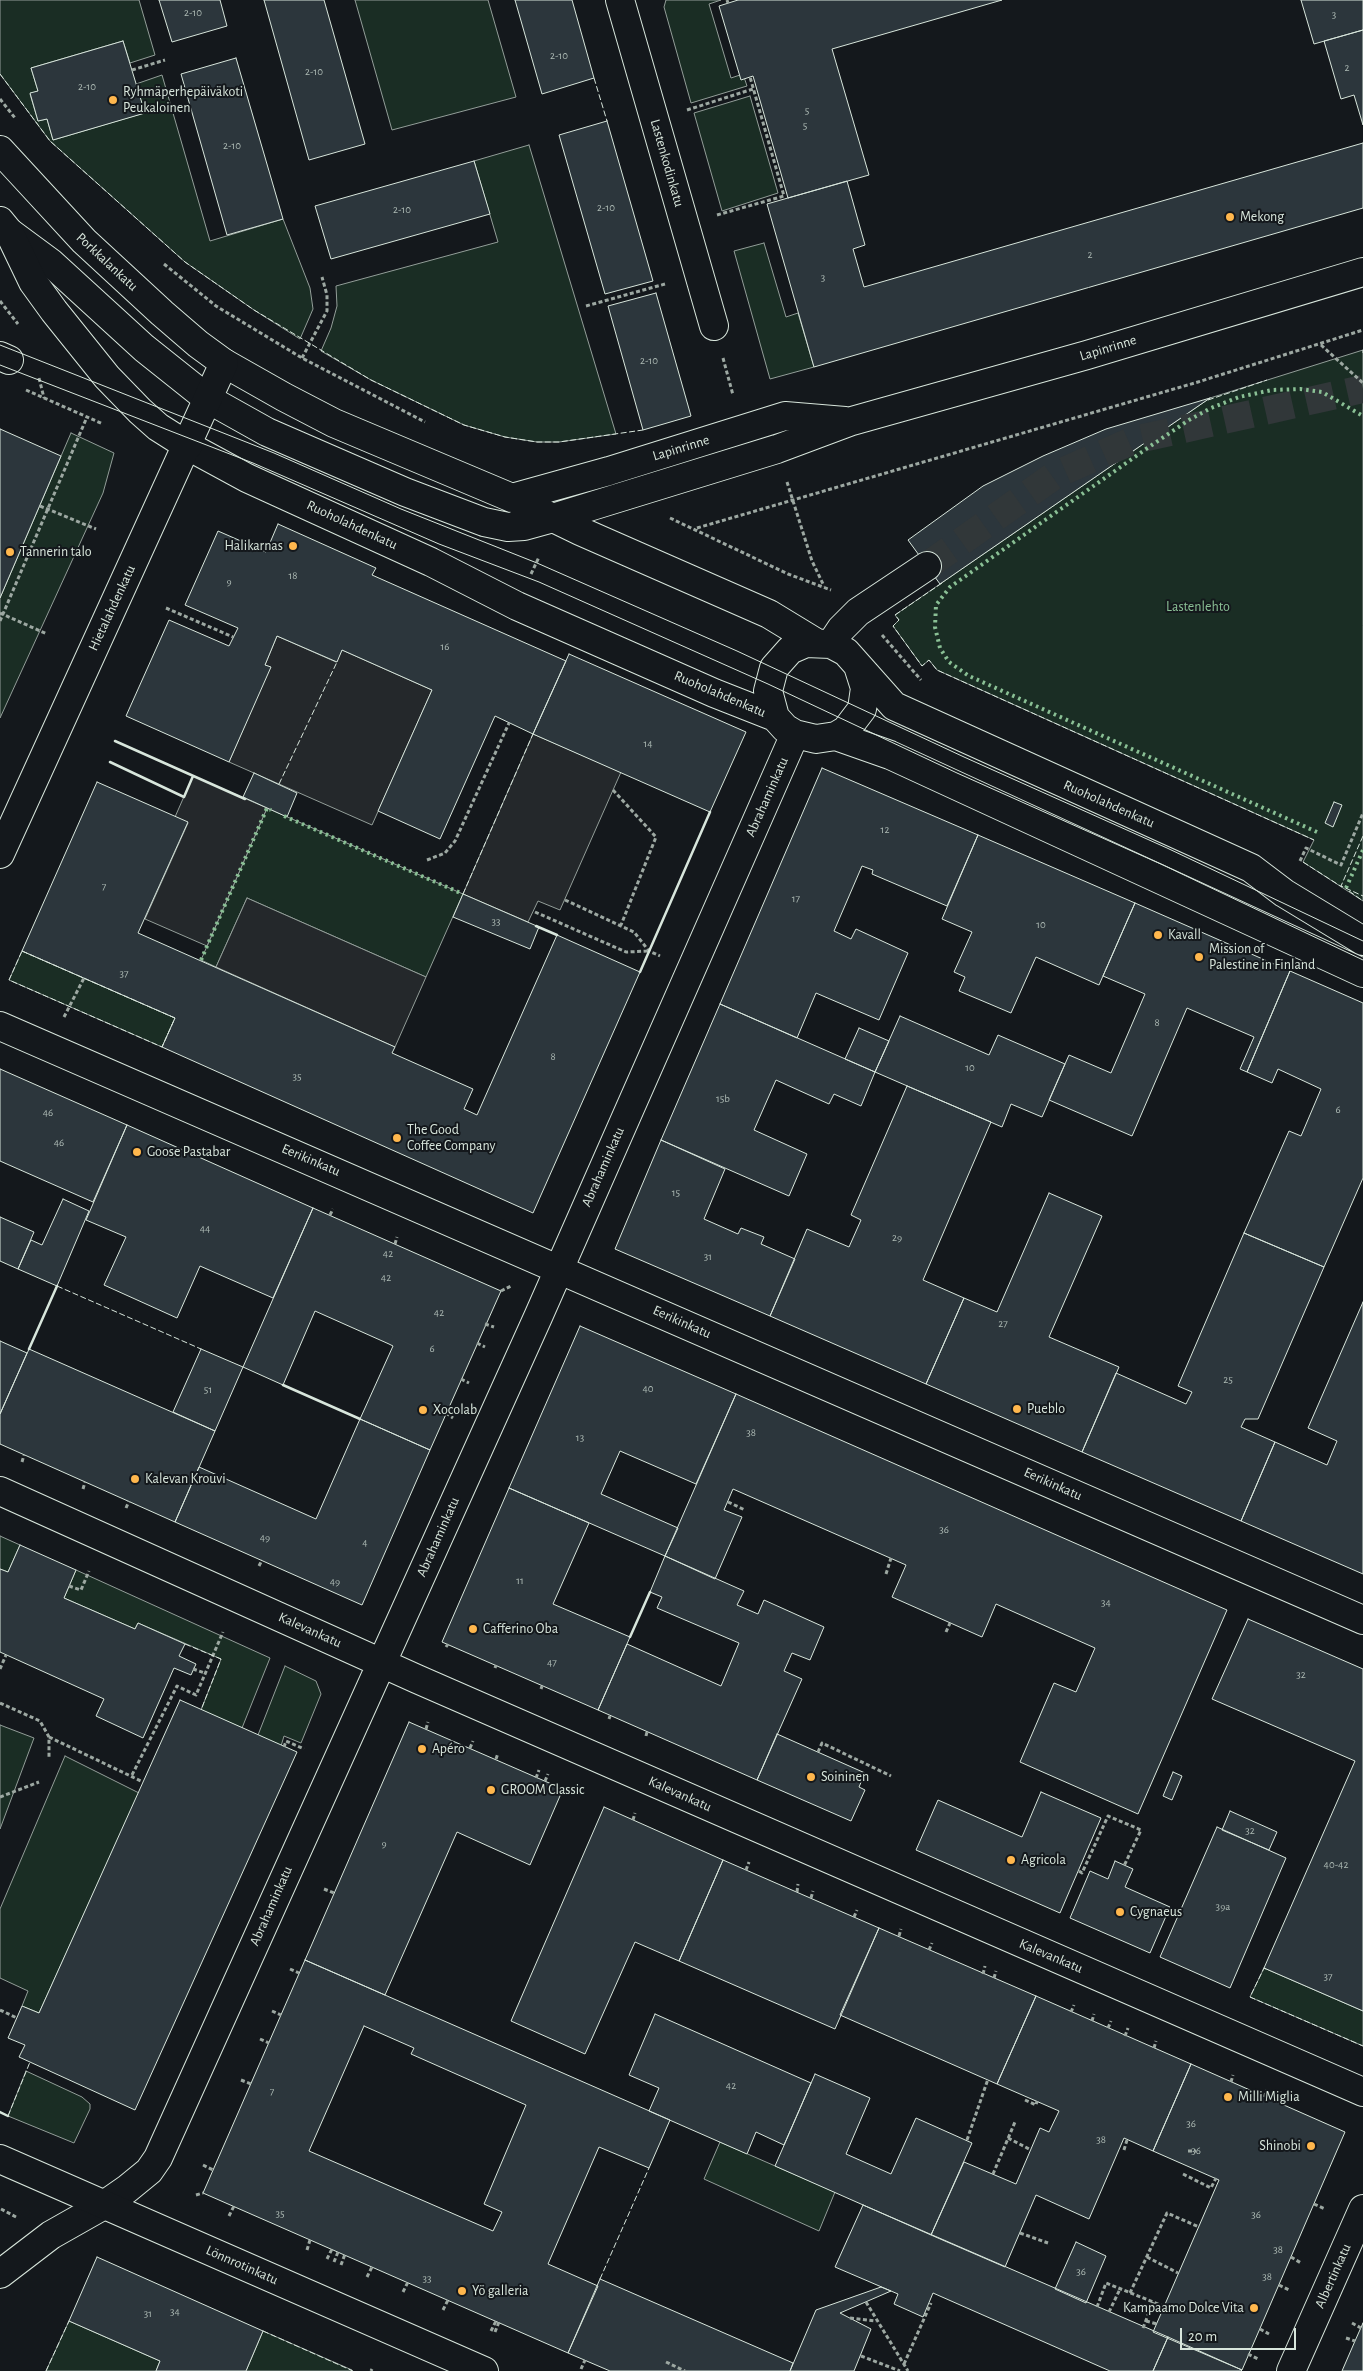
<!DOCTYPE html>
<meta charset="utf-8">
<style>
body{margin:0}
#map{position:relative;width:1363px;height:2371px;overflow:hidden;background:#14181c;font-family:"Alegreya Sans",sans-serif}
canvas{display:block}
.scale{position:absolute;left:1180px;top:2328px;width:116px;height:22px;box-sizing:border-box;border:2px solid #d8e6dc;border-top:0;padding-left:6px;font-size:15px;line-height:18px;white-space:nowrap;color:#d8e6dc;-webkit-text-stroke:4px #14181c;paint-order:stroke}
</style>
<div id="map">
<canvas width="1363" height="2371"></canvas>
<div class="scale">20 m</div>
</div>
<script>
const c = document.querySelector('canvas').getContext('2d');
c.lineJoin = 'round';
function paint(path, color) {
  c.fillStyle = color;
  c.fill(path, 'evenodd');
}
function shape(rows) {
  const path = new Path2D();
  for (const r of rows) {
    path.moveTo(r[0], r[1]);
    for (let i = 2; i < r.length; i += 2) path.lineTo(r[i], r[i + 1]);
  }
  return path;
}
function stroke(path, color, width, dash) {
  c.strokeStyle = color;
  c.lineWidth = width;
  c.lineCap = dash ? 'butt' : 'round';
  c.setLineDash(dash || []);
  c.stroke(path);
}
function label(font, color, halo, rows, align = 'center') {
  c.font = font + ' "Alegreya Sans",sans-serif';
  c.lineWidth = 4;
  c.setLineDash([]);
  c.textBaseline = 'middle';
  c.strokeStyle = halo;
  c.fillStyle = color;
  for (const [text, x, y, turn = 0] of rows) {
    c.save();
    c.translate(x, y);
    c.rotate((+turn || 0) * Math.PI / 180);
    c.textAlign = isNaN(turn) ? turn : align;
    if (halo) c.strokeText(text, 0, 0);
    c.fillText(text, 0, 0);
    c.restore();
  }
}
const green = shape([
 [0,0,139,0,155,55,130,63,123,41,31,68,38,91,30,94,38,121,47,119,53,140,144,113,136,84,162,75,210,241,283,219,310,288,313,309,300,339,254,310,185,262,50,141,0,74,0,0],
 [355,0,488,0,516,97,392,130,355,0],
 [666,0,721,0,709,4,731,78,743,74,747,86,691,103,664,7,666,0],
 [750,96,778,193,722,211,694,113,750,96],
 [529,145,616,434,559,442,537,442,505,437,464,425,371,380,321,351,331,328,337,306,336,286,498,242,474,161,529,145],
 [764,243,786,317,798,313,814,367,770,379,734,251,764,243],
 [1363,350,1363,901,1303,862,1314,840,937,670,929,660,922,666,893,626,899,620,895,615,1210,398,1363,350],
 [71,433,114,453,103,493,0,718,0,598,71,433],
 [267,808,463,894,426,977,247,898,216,967,201,960,267,808],
 [22,951,175,1018,162,1047,9,980,22,951],
 [0,1536,20,1545,8,1572,0,1569,0,1536],
 [76,1570,270,1658,242,1728,201,1710,221,1659,138,1623,135,1629,64,1598,76,1570],
 [285,1666,316,1681,321,1694,301,1743,284,1736,281,1746,258,1735,285,1666],
 [0,1725,34,1738,0,1829,0,1725],
 [65,1756,139,1793,39,2013,22,2006,28,1991,0,1978,0,1909,65,1756],
 [1264,1968,1363,2011,1363,2046,1250,1997,1264,1968],
 [26,2071,82,2097,90,2104,90,2109,74,2143,8,2116,26,2071],
 [720,2142,835,2192,819,2231,704,2179,720,2142],
 [69,2321,160,2361,156,2371,46,2371,69,2321],
 [263,2331,352,2370,351,2371,246,2371,263,2331]
]);
const parking = shape([
 [277,636,336,662,342,650,432,690,372,825,229,762,270,667,265,665,277,636],
 [533,734,621,772,560,910,538,901,528,922,463,894,533,734],
 [193,776,267,808,207,946,145,919,188,823,175,817,193,776],
 [247,898,426,977,395,1047,216,967,247,898]
]);
const building = shape([
 [159,0,220,0,227,26,172,42,159,0],
 [264,0,324,0,365,144,309,160,264,0],
 [515,0,572,0,594,78,542,94,515,0],
 [738,0,1002,0,832,49,869,175,788,198,753,76,741,80,719,6,738,0],
 [1301,0,1363,0,1363,30,1314,44,1301,0],
 [1363,30,1363,125,1354,95,1341,99,1324,41,1363,30],
 [123,41,145,113,53,140,47,119,38,121,30,93,38,91,31,68,123,41],
 [236,58,283,219,227,235,181,74,236,58],
 [607,121,653,281,605,294,559,135,607,121],
 [1363,143,1363,208,814,367,767,204,847,181,865,245,853,249,864,287,1363,143],
 [474,161,490,214,331,259,315,206,474,161],
 [656,293,691,416,643,430,608,306,656,293],
 [1210,398,940,584,908,540,983,486,1043,456,1106,429,1210,398],
 [0,429,61,456,0,598,0,429],
 [278,524,376,568,372,575,566,661,533,734,495,716,440,839,378,811,432,690,342,650,337,662,277,636,265,665,271,667,229,762,126,716,169,620,229,646,238,628,185,605,218,531,266,552,278,524],
 [569,654,746,732,710,812,533,734,569,654],
 [822,768,978,835,947,906,872,874,873,870,862,866,834,931,851,939,856,929,908,953,879,1020,816,993,797,1038,720,1004,822,768],
 [254,773,297,793,287,817,243,797,254,773],
 [97,782,188,822,138,933,395,1047,392,1053,473,1089,464,1109,477,1115,557,935,640,972,533,1213,162,1047,175,1018,22,951,97,782],
 [1334,802,1342,805,1333,827,1325,823,1334,802],
 [978,835,1135,903,1099,985,1036,957,1011,1013,959,991,965,977,954,972,972,932,942,919,978,835],
 [463,894,539,927,530,949,453,917,463,894],
 [1135,903,1290,971,1247,1072,1240,1069,1254,1037,1187,1008,1132,1136,1049,1100,1069,1055,1111,1073,1145,994,1103,976,1135,903],
 [1290,971,1363,1003,1363,1178,1324,1267,1244,1233,1289,1131,1301,1136,1321,1089,1278,1069,1272,1083,1247,1072,1290,971],
 [720,1004,875,1072,861,1106,834,1094,829,1104,776,1080,754,1130,807,1154,789,1196,661,1140,720,1004],
 [900,1016,989,1055,998,1035,1065,1064,1042,1117,1011,1104,1002,1127,875,1072,900,1016],
 [859,1028,889,1041,875,1072,845,1059,859,1028],
 [0,1069,127,1125,93,1202,0,1161,0,1069],
 [907,1086,991,1122,923,1280,964,1298,926,1384,770,1316,807,1229,849,1247,861,1220,851,1215,907,1086],
 [127,1125,313,1208,273,1298,200,1266,177,1318,104,1285,126,1237,86,1220,127,1125],
 [661,1140,725,1169,704,1219,738,1234,741,1228,764,1237,761,1244,795,1259,770,1316,615,1249,661,1140],
 [1049,1193,1102,1216,1049,1337,1119,1367,1082,1452,926,1384,964,1298,997,1312,1049,1193],
 [63,1199,89,1211,57,1286,18,1269,31,1240,42,1245,63,1199],
 [313,1208,501,1291,430,1450,360,1419,393,1346,389,1344,315,1311,283,1385,243,1367,313,1208],
 [0,1217,34,1232,18,1269,0,1261,0,1217],
 [1244,1233,1324,1267,1258,1419,1245,1419,1241,1427,1275,1442,1241,1521,1082,1452,1116,1373,1186,1404,1192,1392,1178,1386,1244,1233],
 [1363,1302,1363,1574,1241,1521,1275,1442,1327,1465,1337,1441,1308,1428,1363,1302],
 [580,1326,736,1394,696,1484,620,1451,601,1494,678,1528,665,1556,509,1488,580,1326],
 [0,1341,27,1353,0,1414,0,1341],
 [29,1349,215,1431,175,1522,0,1444,0,1414,29,1349],
 [201,1349,243,1367,215,1431,173,1412,201,1349],
 [736,1394,1227,1610,1138,1814,1020,1762,1054,1683,1076,1692,1095,1648,996,1604,982,1637,892,1597,906,1565,733,1489,724,1510,742,1517,715,1579,665,1556,736,1394],
 [360,1419,430,1450,362,1605,175,1522,199,1467,316,1519,360,1419],
 [509,1488,589,1523,553,1604,630,1637,598,1710,442,1642,509,1488],
 [20,1545,76,1570,64,1598,135,1629,138,1623,185,1644,179,1656,196,1664,191,1675,174,1668,143,1738,96,1716,104,1699,0,1652,0,1569,8,1572,20,1545],
 [665,1556,744,1591,737,1605,758,1614,764,1600,824,1627,810,1660,792,1653,784,1671,802,1679,757,1780,598,1710,627,1644,721,1686,739,1643,657,1608,662,1597,650,1592,665,1556],
 [1248,1619,1363,1669,1363,2011,1264,1968,1355,1761,1212,1699,1248,1619],
 [180,1700,297,1752,135,2110,19,2057,25,2045,8,2038,22,2006,39,2013,180,1700],
 [409,1722,563,1789,530,1865,457,1832,385,1995,305,1960,409,1722],
 [777,1734,865,1773,859,1787,865,1790,851,1821,757,1780,777,1734],
 [1173,1772,1182,1776,1172,1800,1163,1796,1173,1772],
 [1041,1792,1101,1818,1060,1913,916,1850,938,1800,1022,1837,1041,1792],
 [604,1807,723,1860,679,1961,635,1942,585,2054,511,2021,604,1807],
 [1230,1811,1277,1832,1269,1850,1222,1830,1230,1811],
 [1217,1827,1286,1858,1230,1988,1160,1957,1217,1827],
 [723,1860,879,1928,835,2029,679,1961,723,1860],
 [1115,1861,1133,1869,1125,1887,1170,1907,1150,1953,1070,1918,1090,1871,1108,1879,1115,1861],
 [879,1928,1036,1996,997,2084,840,2015,879,1928],
 [305,1960,670,2120,649,2168,599,2147,548,2264,598,2286,568,2353,203,2193,305,1960],
 [364,2026,414,2048,411,2054,526,2105,484,2204,502,2212,493,2231,309,2151,364,2026],
 [1036,1996,1191,2064,1153,2151,1124,2138,1089,2219,1036,2195,1005,2267,931,2235,964,2162,1016,2184,1040,2128,1049,2132,1059,2111,997,2084,1036,1996],
 [655,2014,811,2083,784,2145,756,2132,747,2154,649,2111,659,2088,629,2075,655,2014],
 [1191,2064,1345,2132,1242,2370,1153,2332,1219,2180,1153,2151,1191,2064],
 [815,2074,870,2098,846,2154,891,2174,916,2118,972,2143,931,2235,775,2166,815,2074],
 [863,2205,1168,2337,1153,2371,1110,2371,933,2293,923,2317,894,2304,898,2294,835,2267,863,2205],
 [1076,2242,1106,2256,1086,2303,1055,2289,1076,2242],
 [97,2257,263,2331,246,2371,156,2371,160,2361,69,2321,97,2257],
 [600,2279,793,2363,790,2371,610,2371,568,2353,600,2279],
 [881,2287,891,2291,840,2313,871,2329,854,2371,790,2371,816,2310,881,2287],
 [1363,2323,1363,2371,1342,2371,1355,2341,1363,2323],
 [1168,2337,1242,2370,1241,2371,1153,2371,1168,2337]
]);
const minorTunnel = shape([
 [927,566,1055,475,1134,440,1363,389]
]);
const path = shape([
 [727,0,728,3],
 [132,70,165,60],
 [0,99,15,118],
 [687,110,753,89],
 [717,215,784,196,750,77],
 [164,264,216,306,302,358,425,422],
 [0,301,18,324],
 [586,306,665,284],
 [1321,345,1363,383],
 [302,358,327,311,327,295,322,277],
 [723,358,733,395],
 [39,378,44,398],
 [26,390,103,424],
 [787,482,812,561,824,586],
 [40,506,96,529],
 [670,518,788,574,831,590],
 [697,528,1198,382,1363,330],
 [531,574,539,557],
 [166,608,233,637],
 [0,613,47,634],
 [0,621,87,417],
 [882,635,921,680],
 [613,790,656,837,621,925],
 [427,860,445,853,455,841,509,723],
 [1300,861,1306,848,1341,865,1363,813],
 [565,900,634,932,649,951,660,956],
 [535,912,626,952,649,951],
 [64,1017,84,978],
 [330,1215,333,1209],
 [395,1244,397,1237],
 [501,1291,511,1286],
 [485,1324,494,1327],
 [477,1343,485,1347],
 [461,1379,469,1383],
 [446,1413,453,1418],
 [22,1462,24,1455],
 [83,1489,85,1482],
 [728,1502,745,1510],
 [126,1508,129,1501],
 [259,1566,262,1560],
 [886,1574,891,1558],
 [69,1586,81,1590,89,1571],
 [946,1632,950,1623],
 [446,1647,448,1644],
 [495,1668,496,1665],
 [0,1669,6,1655],
 [193,1669,205,1673],
 [541,1689,542,1686],
 [0,1703,40,1721,49,1737,49,1758],
 [609,1719,610,1716],
 [426,1729,428,1722],
 [646,1736,647,1732],
 [49,1737,143,1782],
 [284,1747,286,1741,304,1749],
 [470,1748,473,1741],
 [818,1752,822,1743,891,1776],
 [496,1759,498,1753],
 [132,1775,177,1686,196,1695,223,1632],
 [536,1778,539,1770],
 [545,1781,548,1774],
 [0,1797,39,1782],
 [633,1820,635,1813],
 [746,1870,749,1862],
 [1079,1871,1082,1873,1108,1816,1141,1830,1124,1866],
 [324,1889,334,1893],
 [797,1892,798,1884],
 [811,1898,813,1891],
 [854,1917,857,1910],
 [899,1936,901,1929],
 [929,1950,932,1943],
 [290,1969,299,1973],
 [983,1974,985,1966],
 [994,1978,996,1971],
 [0,2010,17,2018],
 [272,2011,281,2015],
 [1071,2012,1074,2005],
 [1092,2021,1094,2014],
 [1108,2028,1111,2021],
 [1125,2036,1128,2028],
 [260,2039,269,2043],
 [1154,2048,1156,2041],
 [241,2080,251,2084],
 [1231,2082,1233,2075],
 [1264,2097,1267,2090],
 [1025,2100,1036,2105,1037,2101],
 [1008,2138,1031,2150],
 [967,2140,988,2079],
 [1124,2150,1127,2140],
 [1188,2151,1196,2151],
 [203,2165,213,2170],
 [993,2174,1015,2122],
 [1183,2174,1211,2188,1216,2178],
 [196,2195,203,2193],
 [1314,2204,1325,2209],
 [1,2209,18,2218],
 [229,2216,234,2206],
 [1020,2233,1048,2243],
 [307,2250,310,2240],
 [1147,2257,1178,2273],
 [1291,2257,1301,2263],
 [327,2259,332,2249],
 [334,2262,338,2252],
 [341,2265,345,2254],
 [367,2277,372,2267],
 [1279,2285,1289,2290],
 [403,2292,408,2282],
 [1130,2293,1167,2213,1199,2227],
 [866,2302,908,2371],
 [1097,2307,1106,2283,1163,2306],
 [443,2310,448,2300],
 [1109,2312,1120,2289],
 [850,2318,876,2321],
 [1146,2321,1157,2324],
 [1352,2323,1361,2328],
 [1143,2328,1153,2302],
 [1260,2329,1269,2334],
 [491,2331,496,2321],
 [495,2332,499,2322],
 [1346,2338,1355,2341],
 [1248,2354,1258,2359],
 [861,2356,900,2371],
 [666,2362,685,2371],
 [904,2364,931,2303],
 [581,2369,585,2360],
 [371,2371,372,2369]
]);
const minor = shape([
 [620,0,714,326],
 [9,232,51,263,144,348,208,399,267,432,405,492,484,522,508,527,524,526,553,518,777,449,852,421,1087,355,1363,272],
 [0,356,9,360],
 [224,363,284,397,334,423,512,498,580,531,769,614,815,642],
 [188,446,247,478,431,562,517,606,714,693,775,717],
 [512,498,609,471,785,416,845,421],
 [831,644,841,629,858,612,927,566],
 [858,666,865,688,862,709,846,730,836,736,816,739,795,734,785,728,775,717,768,691,774,668,790,650,806,643,831,644,846,652,894,706,1251,868,1284,893,1363,941],
 [836,736,890,755,1363,973],
 [0,1026,1363,1620],
 [0,1491,417,1679,1363,2092],
 [0,2274,51,2235,104,2205,127,2189,149,2171,158,2158,538,1317,795,734],
 [1291,2371,1363,2209]
]);
const major = shape([
 [0,150,84,241,162,313,198,344,224,363,0,854],
 [0,221,9,232,33,282,54,311,107,377,140,411,158,427,188,446],
 [0,2159,484,2371]
]);
const tram = shape([
 [0,345,274,453,401,509,537,563,737,651,964,757,1167,848,1363,941],
 [0,365,253,463,439,544,539,582,768,684,957,773,1163,865,1363,960]
]);
const hedge = shape([
 [284,816,463,894],
 [1317,832,969,676,949,662,940,648,935,627,936,605,950,587,1146,449,1189,420,1211,408,1239,397,1272,390,1300,389,1322,392,1363,416],
 [1346,888,1363,850],
 [201,960,267,808,271,810]
]);
const fence = shape([
 [0,74,50,141,185,262,254,310,371,380,464,425,505,437,537,442,559,442,643,430],
 [594,78,607,121],
 [1363,350,1363,353],
 [1208,400,1267,380],
 [942,583,895,615,899,620,893,626,922,666,929,660,937,670,1314,840],
 [279,784,337,662],
 [1363,836,1341,886,1363,896],
 [1303,862,1342,887],
 [1349,891,1363,901],
 [463,894,533,734],
 [22,951,175,1018,162,1047,9,980,22,951],
 [57,1286,201,1349],
 [185,1644,221,1659,201,1710],
 [1266,1969,1264,1968,1250,1997,1363,2046],
 [8,2116,30,2062],
 [600,2279,649,2168],
 [263,2331,353,2371],
 [46,2371,69,2321]
]);
const wall = shape([
 [115,741,245,799],
 [110,762,184,797,193,776],
 [536,926,557,935],
 [640,972,710,812],
 [29,1349,57,1286],
 [283,1385,360,1419],
 [630,1637,650,1592],
 [0,2112,8,2116]
]);
const markers = [
 [113,100,5,"#ffb74d"],
 [1230,217,5,"#ffb74d"],
 [293,546,5,"#ffb74d"],
 [10,552,5,"#ffb74d"],
 [1158,935,5,"#ffb74d"],
 [1199,957,5,"#ffb74d"],
 [397,1138,5,"#ffb74d"],
 [137,1152,5,"#ffb74d"],
 [1017,1409,5,"#ffb74d"],
 [423,1410,5,"#ffb74d"],
 [135,1479,5,"#ffb74d"],
 [473,1629,5,"#ffb74d"],
 [422,1749,5,"#ffb74d"],
 [811,1777,5,"#ffb74d"],
 [491,1790,5,"#ffb74d"],
 [1011,1860,5,"#ffb74d"],
 [1120,1912,5,"#ffb74d"],
 [1228,2097,5,"#ffb74d"],
 [1311,2146,5,"#ffb74d"],
 [462,2291,5,"#ffb74d"],
 [1254,2308,5,"#ffb74d"]
];
const numberNames = [
 ["2-10",193,13],
 ["3",1334,15],
 ["2-10",559,56],
 ["2",1347,68],
 ["2-10",314,72],
 ["2-10",87,87],
 ["5",807,111],
 ["5",805,126],
 ["2-10",232,146],
 ["2-10",606,208],
 ["2-10",402,210],
 ["2",1090,255],
 ["3",823,278],
 ["2-10",649,361],
 ["18",293,576],
 ["9",229,582],
 ["16",445,647],
 ["14",648,744],
 ["12",885,830],
 ["7",104,887],
 ["17",796,899],
 ["33",496,922],
 ["10",1041,925],
 ["37",124,974],
 ["8",1157,1023],
 ["8",553,1057],
 ["10",970,1068],
 ["35",297,1077],
 ["15b",723,1099],
 ["6",1338,1110],
 ["46",48,1113],
 ["46",59,1143],
 ["15",676,1193],
 ["44",205,1229],
 ["29",897,1238],
 ["42",388,1254],
 ["31",708,1257],
 ["42",386,1278],
 ["42",439,1313],
 ["27",1003,1324],
 ["6",432,1349],
 ["25",1228,1380],
 ["40",648,1389],
 ["51",208,1390],
 ["38",751,1433],
 ["13",580,1438],
 ["36",944,1530],
 ["49",265,1538],
 ["4",365,1543],
 ["11",520,1581],
 ["49",335,1582],
 ["34",1106,1603],
 ["47",552,1663],
 ["32",1301,1675],
 ["32",1250,1831],
 ["9",384,1844],
 ["40-42",1336,1865],
 ["39a",1223,1907],
 ["37",1328,1977],
 ["42",731,2086],
 ["7",272,2092],
 ["36",1191,2124],
 ["38",1101,2140],
 ["36",1196,2151],
 ["35",280,2214],
 ["36",1256,2215],
 ["38",1278,2250],
 ["36",1081,2272],
 ["38",1267,2277],
 ["33",427,2279],
 ["34",175,2312],
 ["31",148,2314]
];
const poiNames = [
 ["Ryhmäperhepäiväkoti",123,92],
 ["Peukaloinen",123,108],
 ["Mekong",1240,217],
 ["Halikarnas",283,546,"right"],
 ["Tannerin talo",20,552],
 ["Kavall",1168,935],
 ["Mission of",1209,949],
 ["Palestine in Finland",1209,965],
 ["The Good",407,1130],
 ["Coffee Company",407,1146],
 ["Goose Pastabar",147,1152],
 ["Pueblo",1027,1409],
 ["Xocolab",433,1410],
 ["Kalevan Krouvi",145,1479],
 ["Cafferino Oba",483,1629],
 ["Apéro",432,1749],
 ["Soininen",821,1777],
 ["GROOM Classic",501,1790],
 ["Agricola",1021,1860],
 ["Cygnaeus",1130,1912],
 ["Milli Miglia",1238,2097],
 ["Shinobi",1301,2146,"right"],
 ["Yö galleria",472,2291],
 ["Kampaamo Dolce Vita",1244,2308,"right"]
];
const streetNames = [
 ["Lastenkodinkatu",667,163,74],
 ["Porkkalankatu",107,262,43],
 ["Lapinrinne",1108,348,-17],
 ["Lapinrinne",681,448,-17],
 ["Ruoholahdenkatu",352,525,25],
 ["Hietalahdenkatu",112,608,-65],
 ["Ruoholahdenkatu",720,694,23],
 ["Abrahaminkatu",767,797,-66],
 ["Ruoholahdenkatu",1109,804,24],
 ["Eerikinkatu",311,1160,23],
 ["Abrahaminkatu",603,1167,-66],
 ["Eerikinkatu",682,1322,24],
 ["Eerikinkatu",1053,1484,24],
 ["Abrahaminkatu",438,1537,-66],
 ["Kalevankatu",310,1630,24],
 ["Kalevankatu",680,1794,24],
 ["Abrahaminkatu",271,1906,-66],
 ["Kalevankatu",1051,1956,23],
 ["Lönnrotinkatu",242,2265,24],
 ["Albertinkatu",1333,2276,-66]
];
const parkNames = [
 ["Lastenlehto",1198,607]
];
paint(green, '#1a2d24');
stroke(green, '#939e99', 1);
paint(parking, '#24282b');
stroke(parking, '#939e99', 1);
paint(building, '#2c363c');
stroke(building, '#d8e6dc', 1);
stroke(minorTunnel, '#313739', 28, [28, 14]);
stroke(minor, '#d8e6dc', 30);
stroke(major, '#d8e6dc', 30);
stroke(path, '#9da8a2', 3, [4, 2.5]);
stroke(minor, '#14181c', 28);
stroke(major, '#14181c', 28);
stroke(tram, '#d8e6dc', 1);
stroke(hedge, '#8ac095', 4, [2.5, 4]);
stroke(fence, '#d8e6dc', 1, [6, 2.5]);
stroke(wall, '#d8e6dc', 2.5);
for (const [x, y, r, color] of markers) {
  const dot = new Path2D();
  dot.arc(x, y, r, 0, 2 * Math.PI);
  c.fillStyle = color;
  c.fill(dot);
  stroke(dot, '#14181c', 2);
}
label('11px', '#adbab4', null, numberNames);
label('14px', '#d8e6dc', '#14181c', poiNames, 'left');
label('14px', '#d8e6dc', '#14181c', streetNames);
label('14px', '#8ac095', '#14181c', parkNames);
</script>
